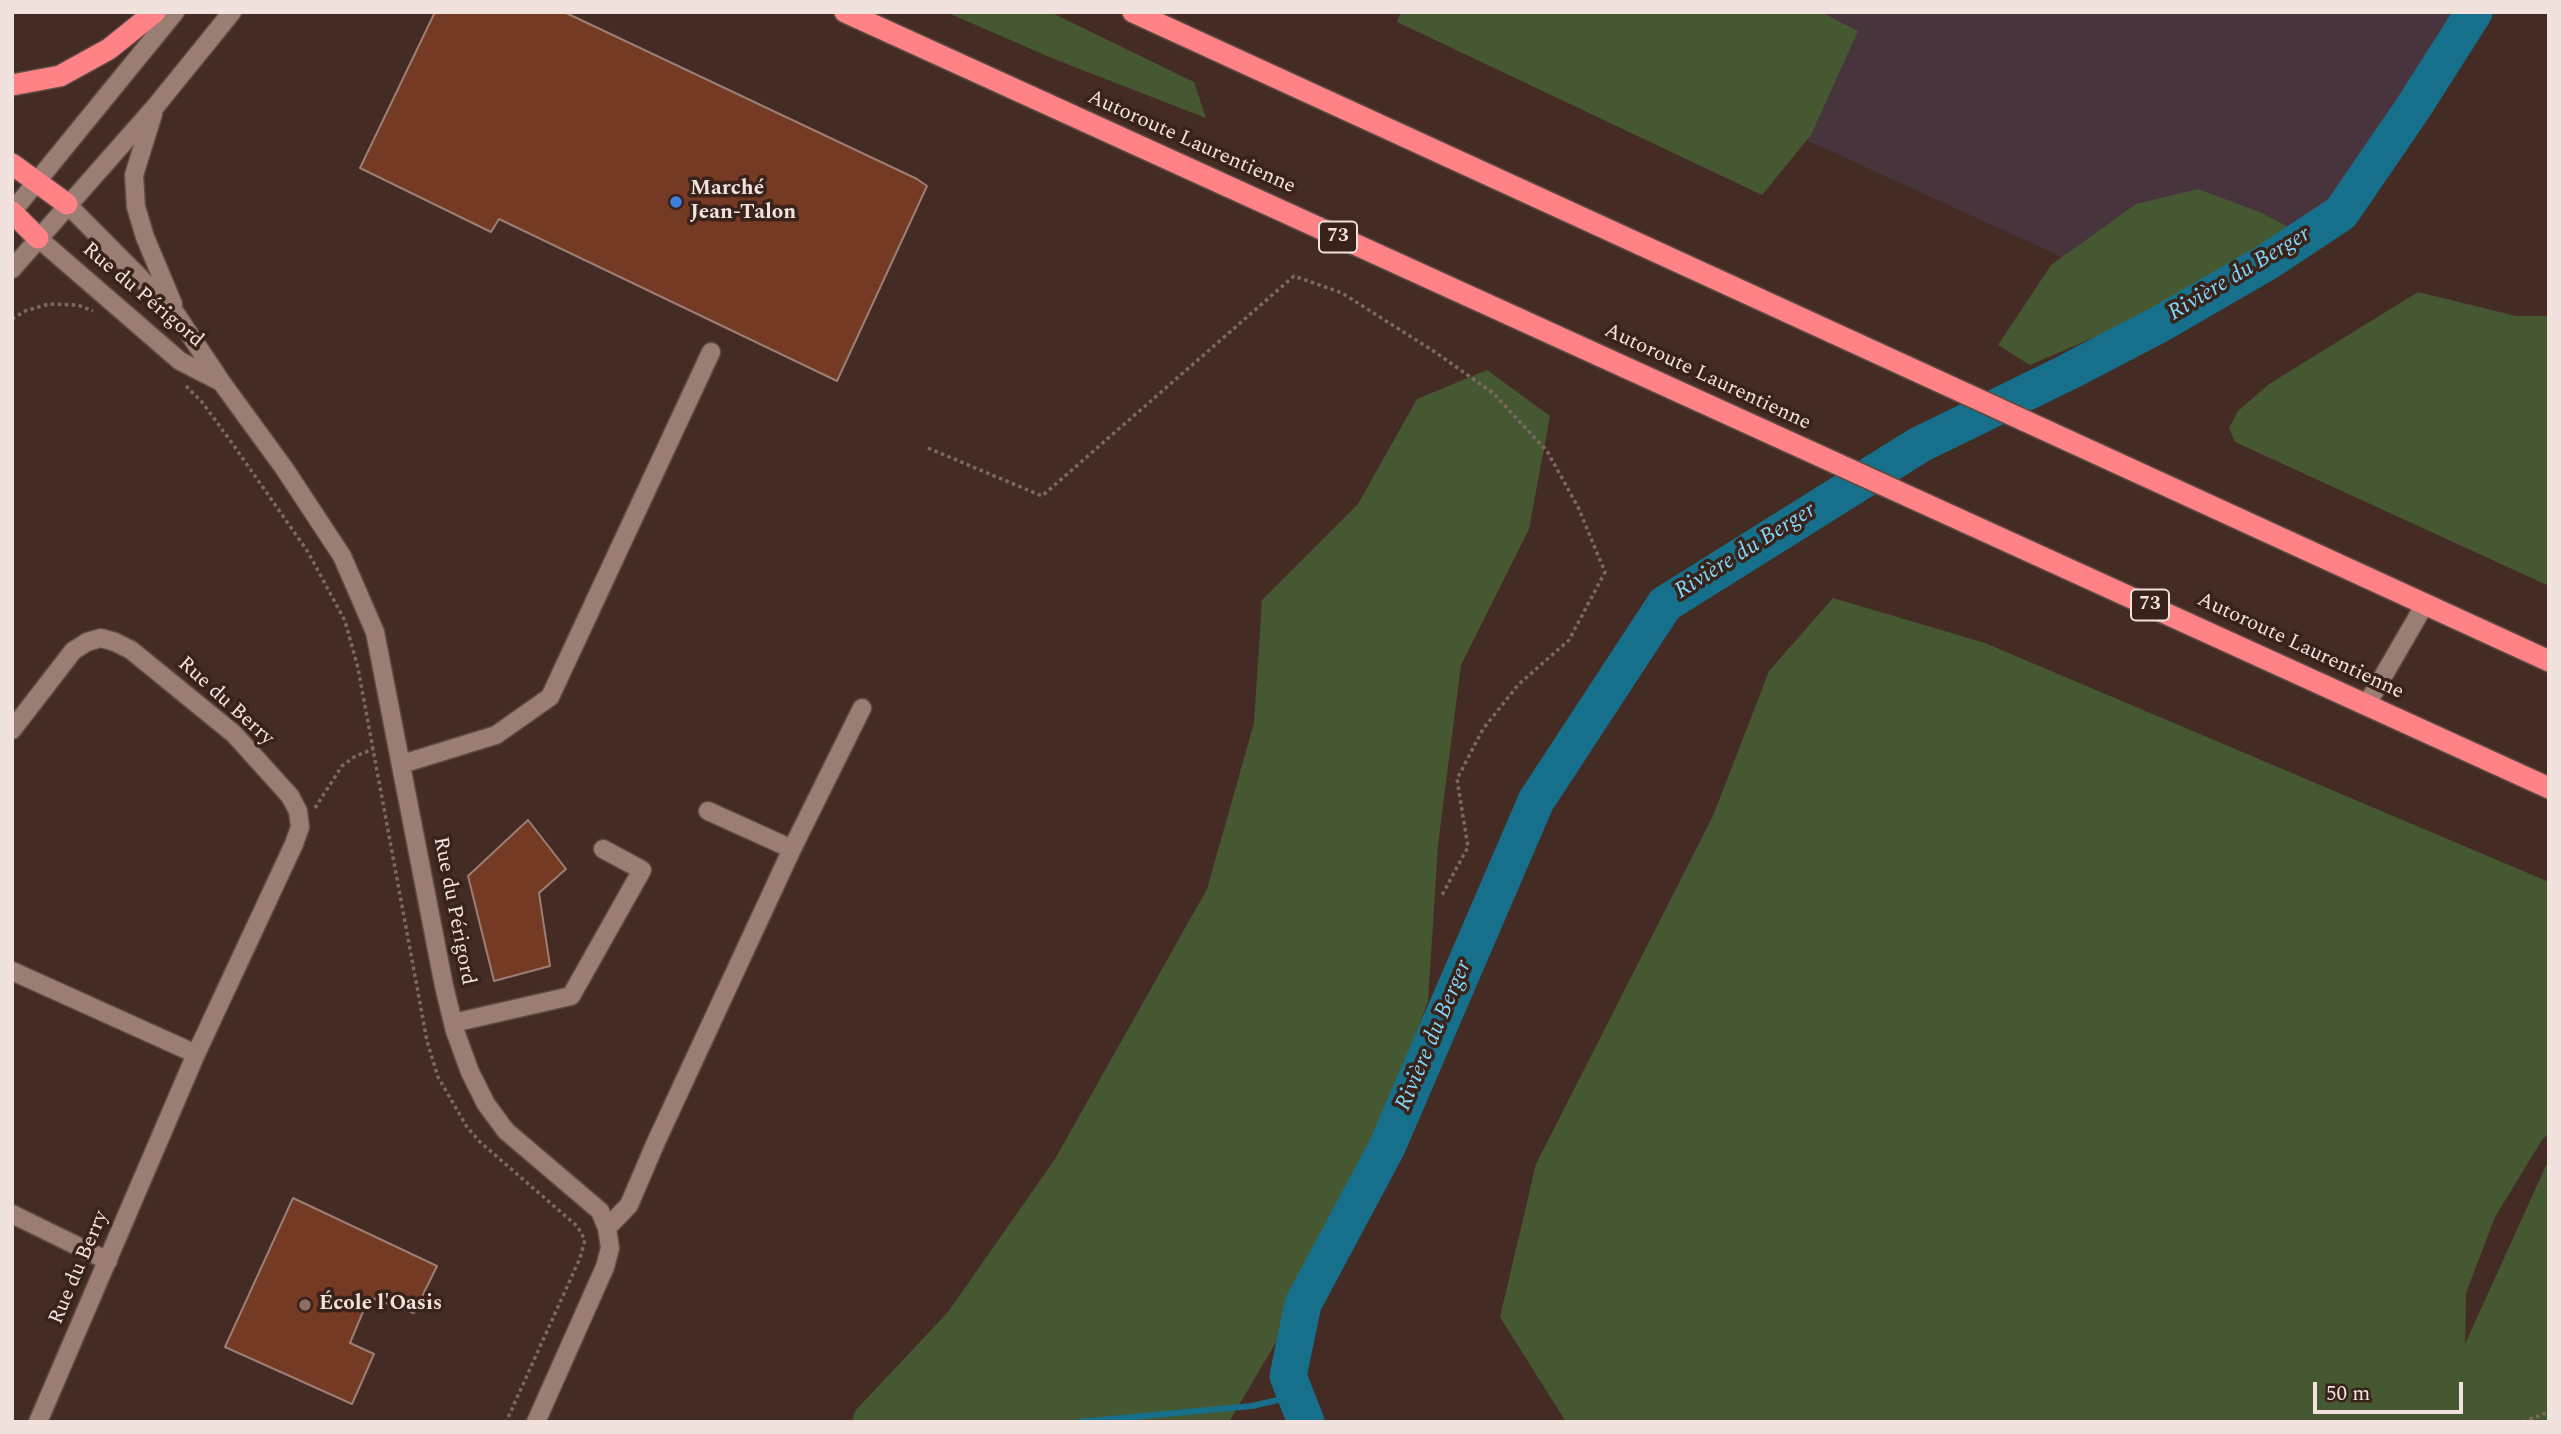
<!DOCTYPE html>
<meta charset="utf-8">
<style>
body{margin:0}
#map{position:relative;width:2561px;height:1434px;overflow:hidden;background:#442c24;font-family:Spectral,serif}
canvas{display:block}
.frame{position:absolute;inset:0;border:14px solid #f2e2dd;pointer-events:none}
.scale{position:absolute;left:2313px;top:1382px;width:150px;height:32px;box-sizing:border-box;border:4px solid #f2e2dd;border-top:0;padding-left:9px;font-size:21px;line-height:24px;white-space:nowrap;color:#f2e2dd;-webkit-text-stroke:5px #39221a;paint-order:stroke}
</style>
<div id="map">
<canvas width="2561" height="1434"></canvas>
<div class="frame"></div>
<div class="scale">50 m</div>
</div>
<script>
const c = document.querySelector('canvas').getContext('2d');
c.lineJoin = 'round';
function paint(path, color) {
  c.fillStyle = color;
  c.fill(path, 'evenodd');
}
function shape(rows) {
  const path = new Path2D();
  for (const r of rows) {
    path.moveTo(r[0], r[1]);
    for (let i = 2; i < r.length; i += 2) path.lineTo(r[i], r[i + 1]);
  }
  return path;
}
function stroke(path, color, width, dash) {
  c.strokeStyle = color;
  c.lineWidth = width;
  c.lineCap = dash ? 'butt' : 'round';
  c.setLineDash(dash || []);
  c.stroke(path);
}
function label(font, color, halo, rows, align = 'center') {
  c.font = font + ' Spectral,serif';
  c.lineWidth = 7;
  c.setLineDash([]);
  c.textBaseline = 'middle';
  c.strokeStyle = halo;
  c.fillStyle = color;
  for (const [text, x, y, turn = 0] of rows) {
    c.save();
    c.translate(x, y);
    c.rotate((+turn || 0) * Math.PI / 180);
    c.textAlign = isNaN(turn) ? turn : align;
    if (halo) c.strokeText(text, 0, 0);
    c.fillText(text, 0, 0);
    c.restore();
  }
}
const industrial = shape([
 [1527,12,2475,12,2453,79,2327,235,2184,313]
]);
const green = shape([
 [946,12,1050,12,1194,82,1206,118,1054,59],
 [1401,12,1821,12,1858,31,1811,135,1762,195,1397,22],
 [2198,189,2262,213,2292,229,2162,308,2030,365,1998,345,2051,265,2136,204],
 [2418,292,2516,316,2549,316,2549,586,2235,442,2229,428,2238,411,2269,384],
 [1487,370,1550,416,1529,529,1461,665,1438,845,1428,1001,1355,1208,1229,1422,852,1422,855,1411,948,1312,1055,1159,1207,889,1254,723,1262,600,1358,504,1417,399],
 [1833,598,1985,643,2549,882,2549,1133,2542,1140,2495,1217,2466,1293,2465,1344,2549,1159,2549,1422,1566,1422,1500,1317,1536,1164,1713,816,1769,671]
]);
const stream = shape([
 [1079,1422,1252,1406,1295,1396]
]);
const river = shape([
 [1306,1422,1288,1376,1303,1304,1387,1147,1536,801,1665,604,1919,445,2066,373,2160,324,2267,262,2341,213,2413,108,2474,12]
]);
const building = shape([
 [435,12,564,12,917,179,927,186,837,381,499,219,491,232,360,168,435,12],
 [528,820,566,869,539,893,550,966,494,981,468,876,528,820],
 [293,1198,437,1266,414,1313,369,1297,350,1343,374,1354,352,1404,225,1347,293,1198]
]);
const path = shape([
 [12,319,25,311,49,304,78,305,93,311],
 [186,386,202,402,232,443,308,552,345,621,358,668,427,1041,438,1077,467,1127,480,1142,577,1226,585,1240,580,1258,506,1422],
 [928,448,1042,496,1294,276,1342,293,1435,352,1493,393,1547,451,1578,507,1605,572,1569,640,1518,685,1483,729,1457,779,1468,847,1442,895],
 [315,808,342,766,354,757,373,749],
 [2523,1422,2549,1412]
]);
const minor = shape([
 [153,114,134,175,136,207,145,237,173,304],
 [67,204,176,314,222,383,284,468,342,556,375,632,444,986,455,1031,470,1072,486,1104,506,1131,600,1211,607,1228,610,1248,605,1267,536,1422],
 [12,212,175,12],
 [38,238,180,361,219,381],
 [12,269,155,107,232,12],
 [2367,704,2425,604],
 [12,730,73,651,87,642,101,638,115,642,131,650,234,734,290,796,298,811,300,827,294,844,196,1054,38,1422],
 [402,764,496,735,550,697,711,352],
 [708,811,792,849],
 [12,971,196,1054],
 [453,1023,571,996,642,870,603,849],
 [12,1214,108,1261],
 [607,1228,629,1205,656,1142,792,849,862,708]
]);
const highway = shape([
 [845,12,2549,788],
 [1133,12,2549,661],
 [12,85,60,76,109,49,155,12],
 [12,164,67,204],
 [12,212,38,238]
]);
const markers = [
 [676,202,7,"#3f7fe0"],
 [305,1305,7,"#8d6e63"]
];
const shields = [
 [1338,237,38],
 [2150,605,38]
];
const shieldNames = [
 ["73",1338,237],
 ["73",2150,605]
];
const streetNames = [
 ["Autoroute Laurentienne",1191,143,24],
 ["Rue du Périgord",142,296,40],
 ["Autoroute Laurentienne",1707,378,25],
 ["Autoroute Laurentienne",2300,647,25],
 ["Rue du Berry",225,702,42],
 ["Rue du Périgord",453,911,79],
 ["Rue du Berry",80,1268,-67]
];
const poiNames = [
 ["Marché",690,190],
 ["Jean-Talon",690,214],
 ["École l'Oasis",319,1305]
];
const waterNames = [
 ["Rivière du Berger",2240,275,-31],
 ["Rivière du Berger",1746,552,-32],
 ["Rivière du Berger",1435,1036,-67]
];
paint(industrial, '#47343d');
paint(green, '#455831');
stroke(stream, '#16708c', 6);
stroke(river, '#16708c', 37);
paint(building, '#753a24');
stroke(building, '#9b7e74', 2);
stroke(minor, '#5e4a42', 21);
stroke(highway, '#5e4a42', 24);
stroke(path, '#7e6861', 3.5, [3.5, 3.5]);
stroke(minor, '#9a7d73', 18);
stroke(highway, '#ff8386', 21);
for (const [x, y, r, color] of markers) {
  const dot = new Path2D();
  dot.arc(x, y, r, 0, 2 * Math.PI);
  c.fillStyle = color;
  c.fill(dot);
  stroke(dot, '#39221a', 2.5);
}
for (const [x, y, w] of shields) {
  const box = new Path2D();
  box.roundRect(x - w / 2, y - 15.5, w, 31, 5);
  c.fillStyle = '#39221a';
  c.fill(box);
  stroke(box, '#f2e2dd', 2);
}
label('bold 19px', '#f2e2dd', null, shieldNames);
label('21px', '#f2e2dd', '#39221a', streetNames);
label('bold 21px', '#f2e2dd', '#39221a', poiNames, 'left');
label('italic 23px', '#80d7f9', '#39221a', waterNames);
</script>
